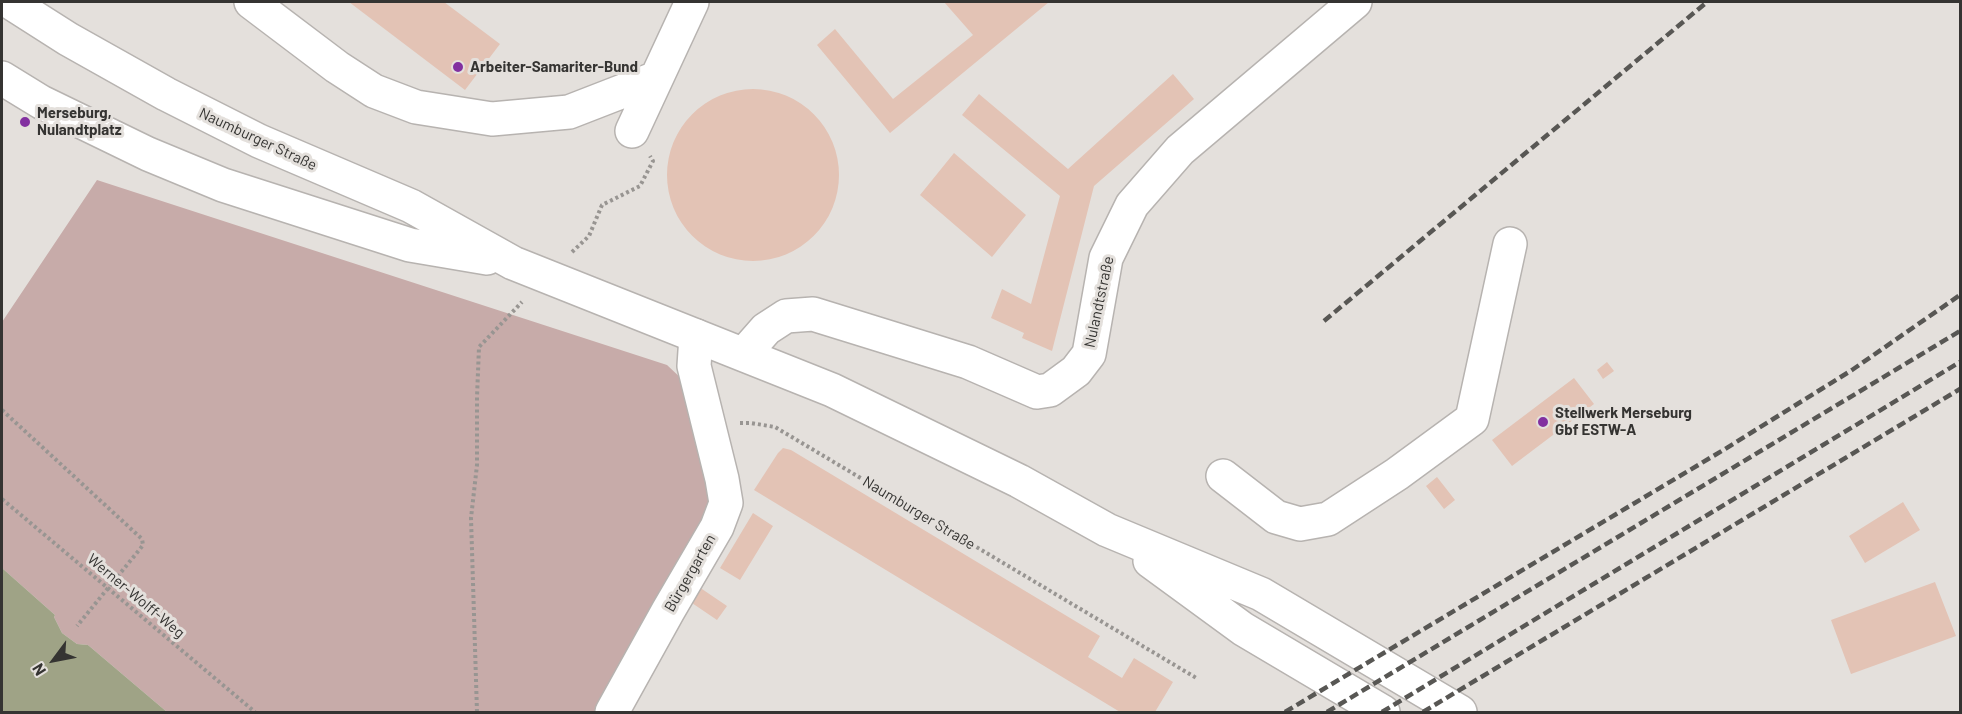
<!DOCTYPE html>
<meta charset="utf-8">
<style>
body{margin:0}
#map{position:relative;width:1962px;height:714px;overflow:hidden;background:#e4e0dc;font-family:Barlow,sans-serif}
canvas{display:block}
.frame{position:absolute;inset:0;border:3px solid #353432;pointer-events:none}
.north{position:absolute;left:24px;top:630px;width:60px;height:60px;-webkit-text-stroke:4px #e4e0dc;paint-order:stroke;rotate:238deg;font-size:16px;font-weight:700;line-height:24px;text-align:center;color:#353432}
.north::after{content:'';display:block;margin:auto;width:21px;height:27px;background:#353432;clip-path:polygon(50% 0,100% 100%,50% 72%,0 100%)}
</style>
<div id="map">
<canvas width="1962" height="714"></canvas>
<div class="frame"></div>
<div class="north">N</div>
</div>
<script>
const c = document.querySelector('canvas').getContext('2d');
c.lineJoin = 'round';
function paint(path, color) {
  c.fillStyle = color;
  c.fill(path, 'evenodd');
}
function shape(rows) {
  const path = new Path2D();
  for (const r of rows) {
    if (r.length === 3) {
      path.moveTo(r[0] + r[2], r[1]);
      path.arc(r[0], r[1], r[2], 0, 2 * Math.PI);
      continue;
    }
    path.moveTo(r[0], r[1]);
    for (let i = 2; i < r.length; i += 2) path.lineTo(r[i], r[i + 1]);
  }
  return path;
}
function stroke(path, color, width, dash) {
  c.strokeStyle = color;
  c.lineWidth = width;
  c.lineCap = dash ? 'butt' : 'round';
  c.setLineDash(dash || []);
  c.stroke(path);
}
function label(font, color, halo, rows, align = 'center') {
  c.font = font + ' Barlow,sans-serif';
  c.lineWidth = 6;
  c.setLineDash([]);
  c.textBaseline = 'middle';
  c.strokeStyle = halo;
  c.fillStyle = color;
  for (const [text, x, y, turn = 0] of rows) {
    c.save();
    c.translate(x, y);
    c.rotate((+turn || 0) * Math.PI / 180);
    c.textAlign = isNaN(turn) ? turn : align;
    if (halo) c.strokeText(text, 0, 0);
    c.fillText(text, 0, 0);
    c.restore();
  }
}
const green = shape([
 [97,180,667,365,684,381,712,507,594,712,167,712,88,645,77,644,62,633,54,617,55,615,2,568,2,322]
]);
const water = shape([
 [2,568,55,615,54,617,62,633,77,644,88,645,167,712,2,712]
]);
const building = shape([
 [349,2,444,2,500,44,465,90],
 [944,2,1049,2,890,133,817,45,835,29,893,99,973,35],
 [1173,74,1194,99,1094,186,1052,351,1022,338,1024,333,991,318,1002,289,1031,304,1060,196,962,115,979,94,1068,169],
 [753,175,86],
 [954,153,1026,215,992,257,920,195],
 [1607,362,1614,371,1603,379,1597,370],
 [1574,378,1594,404,1512,466,1492,440],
 [783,448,791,450,1100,636,1088,657,1122,678,1134,658,1173,682,1155,712,1120,712,754,490,778,453],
 [1437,477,1455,500,1444,509,1426,486],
 [1903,502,1920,530,1865,563,1849,536],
 [753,513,773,526,740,580,720,568],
 [1935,582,1956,636,1851,674,1831,620],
 [699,587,727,606,717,620,689,601]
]);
const path = shape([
 [572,252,589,236,602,205,640,186,653,161,650,156],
 [2,410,142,539,143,545,140,549,77,626],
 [740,423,751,423,775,427,1198,679],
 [2,499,255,712],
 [477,712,471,518,477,465,477,397,479,347,522,302]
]);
const minor = shape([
 [251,2,337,67,374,91,416,107,492,119,569,112,654,79],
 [632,131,692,2],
 [744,354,766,329,786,316,813,314,968,362,1037,392,1050,390,1076,371,1089,354,1106,258,1132,205,1180,150,1355,2],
 [1223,476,1276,517,1300,524,1328,519,1397,474,1472,419,1510,244],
 [612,712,668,611,717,527,726,503,722,479,694,366,696,336]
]);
const major = shape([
 [10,2,68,39,166,94,259,141,411,206,513,263,832,390,1019,481,1107,530,1261,594,1460,712],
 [2,78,41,102,148,154,223,185,410,245,487,258],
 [1150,561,1243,629,1383,712]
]);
const rail = shape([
 [1324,321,1707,2],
 [1285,712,1725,449,1852,370,1960,295],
 [1327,712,1960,331],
 [1382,712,1960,362],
 [1423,712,1960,389]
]);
const markers = [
 [458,67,6,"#8230a0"],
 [25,122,6,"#8230a0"],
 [1543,422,6,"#8230a0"]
];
const poiNames = [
 ["Arbeiter-Samariter-Bund",470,67],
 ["Merseburg,",37,113],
 ["Nulandtplatz",37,130],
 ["Stellwerk Merseburg",1555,413],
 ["Gbf ESTW-A",1555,430]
];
const streetNames = [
 ["Naumburger Straße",258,139,25],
 ["Nulandtstraße",1099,302,-78],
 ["Naumburger Straße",919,513,31],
 ["Bürgergarten",690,573,-60],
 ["Werner-Wolff-Weg",136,596,40]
];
paint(green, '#c7aba9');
paint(water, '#9fa386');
paint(building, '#e3c3b5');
stroke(minor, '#b7b3b0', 36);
stroke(major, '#b7b3b0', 36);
stroke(path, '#989592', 4, [3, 3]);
stroke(minor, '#fff', 33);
stroke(major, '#fff', 33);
stroke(rail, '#585754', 4.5, [9, 4.5]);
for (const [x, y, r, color] of markers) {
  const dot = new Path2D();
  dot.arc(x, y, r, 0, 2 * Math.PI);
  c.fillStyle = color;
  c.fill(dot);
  stroke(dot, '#e4e0dc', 2);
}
label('bold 15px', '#353432', '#e4e0dc', poiNames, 'left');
label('15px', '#353432', '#e4e0dc', streetNames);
</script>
